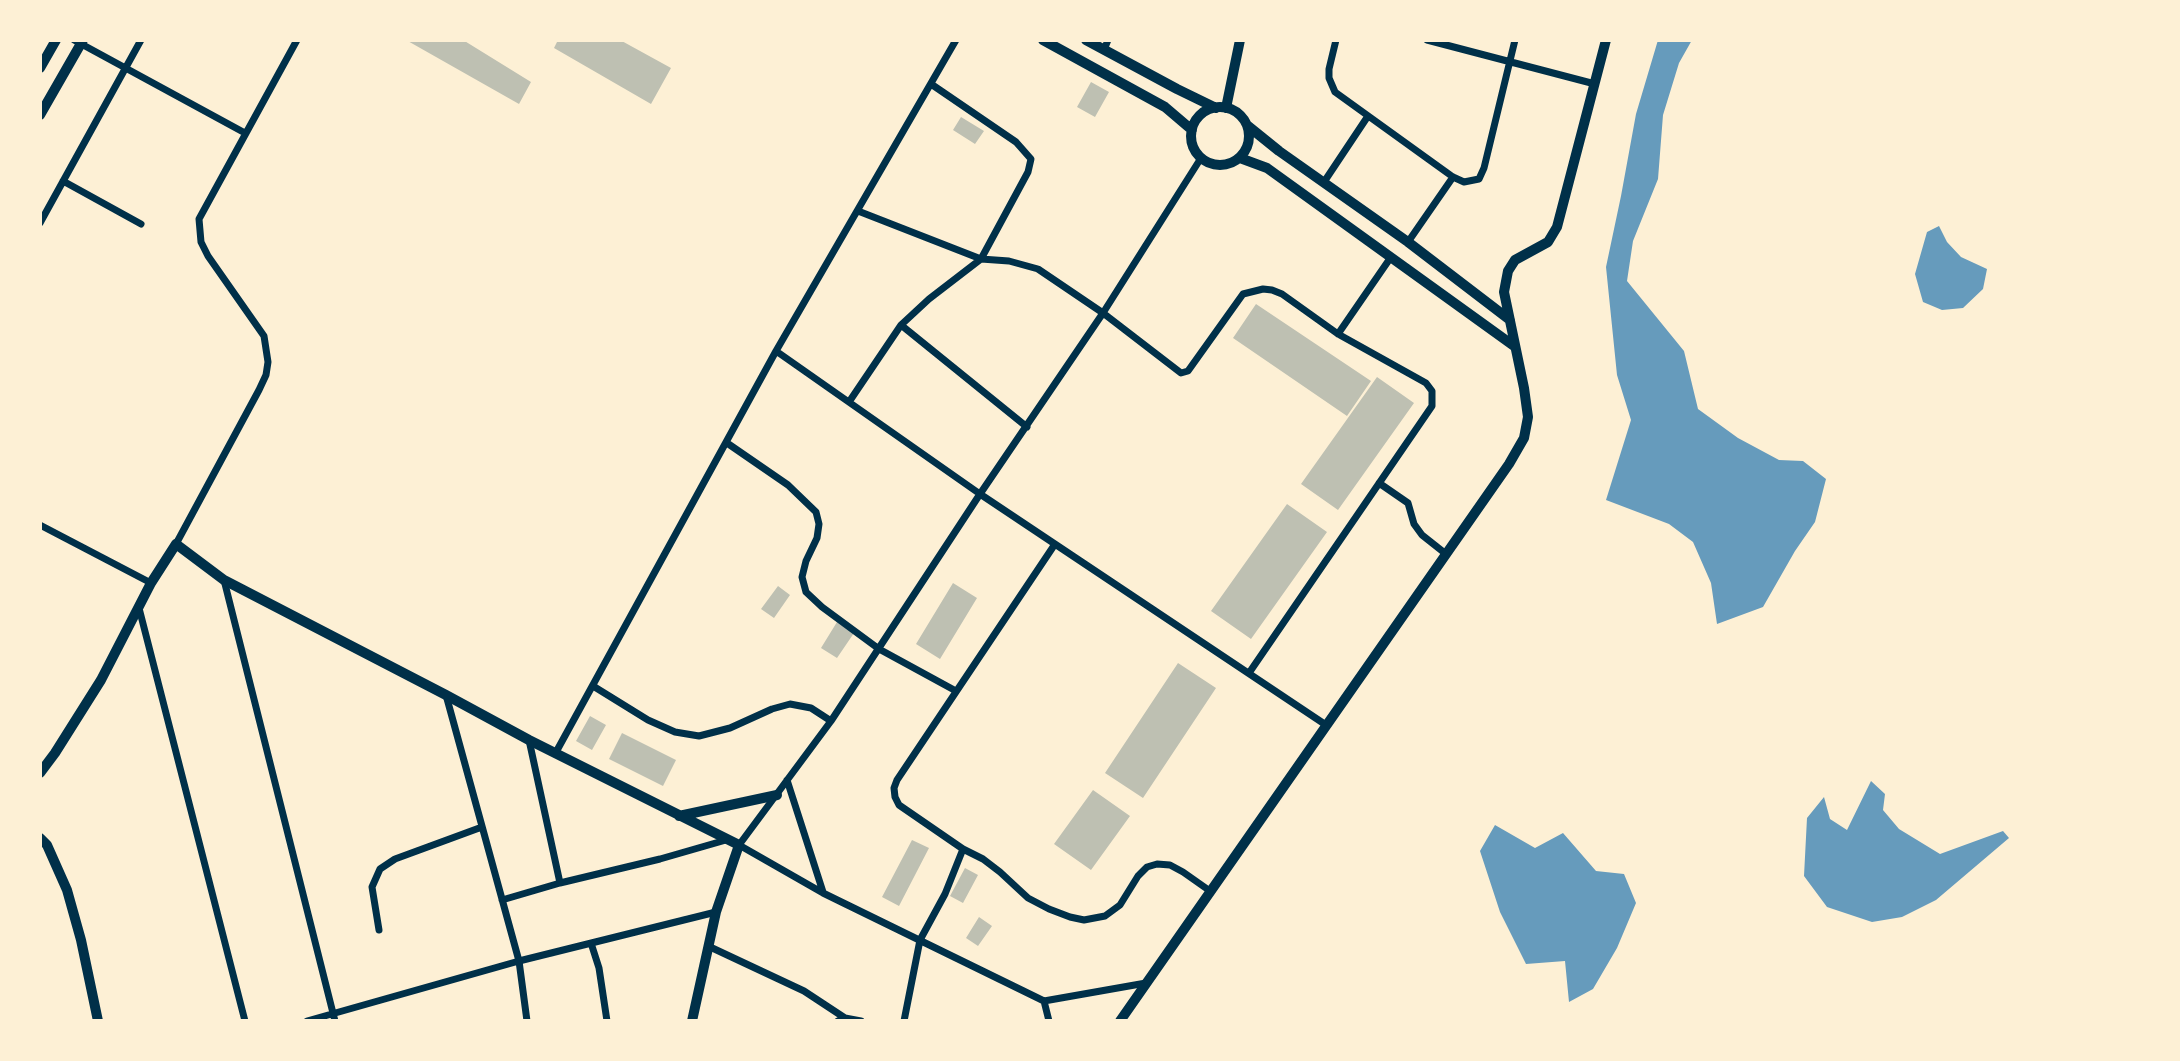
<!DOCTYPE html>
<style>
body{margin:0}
#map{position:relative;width:2180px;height:1061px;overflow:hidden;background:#fdf0d5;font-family:Mulish,sans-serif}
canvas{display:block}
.frame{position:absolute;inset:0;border:42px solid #fdf0d5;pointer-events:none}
</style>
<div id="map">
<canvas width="2180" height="1061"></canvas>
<div class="frame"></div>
</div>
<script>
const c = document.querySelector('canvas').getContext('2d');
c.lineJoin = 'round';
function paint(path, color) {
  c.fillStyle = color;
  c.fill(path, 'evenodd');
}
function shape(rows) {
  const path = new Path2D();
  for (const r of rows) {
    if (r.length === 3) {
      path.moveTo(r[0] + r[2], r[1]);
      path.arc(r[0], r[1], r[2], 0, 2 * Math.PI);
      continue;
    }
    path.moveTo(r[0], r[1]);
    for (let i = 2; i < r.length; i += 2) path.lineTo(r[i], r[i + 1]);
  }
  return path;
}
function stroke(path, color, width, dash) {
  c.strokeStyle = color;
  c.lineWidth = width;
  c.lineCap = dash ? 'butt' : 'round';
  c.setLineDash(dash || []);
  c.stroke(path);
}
const water = shape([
 [1658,40,1692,40,1679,63,1663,115,1658,179,1633,241,1627,281,1684,351,1698,409,1738,438,1779,460,1803,461,1826,479,1815,522,1795,551,1763,607,1717,624,1711,583,1693,542,1669,524,1606,500,1631,420,1617,375,1606,267,1621,196,1636,114],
 [1939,226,1947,242,1961,257,1987,269,1983,289,1963,308,1942,310,1923,302,1915,274,1927,232],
 [1871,781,1885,794,1883,810,1899,829,1940,854,2003,831,2009,838,1936,900,1902,917,1872,922,1827,907,1804,876,1807,818,1824,797,1830,819,1847,830],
 [1495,825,1535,848,1563,833,1596,871,1624,874,1636,903,1617,948,1593,989,1569,1002,1565,961,1526,964,1500,912,1480,851]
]);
const building = shape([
 [406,40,463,40,531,82,519,104],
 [558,40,620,40,671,68,651,104,554,48],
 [1091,82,1109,92,1095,117,1077,107],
 [961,117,984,131,975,144,953,130],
 [1256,304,1371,381,1347,416,1233,338],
 [1377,377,1414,403,1338,510,1301,484],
 [1287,504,1327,532,1251,639,1211,611],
 [953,583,977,598,940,659,916,644],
 [778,586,790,595,774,618,761,609],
 [837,622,854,633,837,658,821,648],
 [1178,663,1216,688,1143,798,1105,773],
 [590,716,606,725,592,750,576,741],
 [622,733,676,760,663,786,609,759],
 [1093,790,1130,816,1091,870,1054,844],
 [912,840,929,848,899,906,882,897],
 [965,868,978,875,963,903,950,896],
 [979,917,992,926,978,946,966,938]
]);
const minor = shape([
 [74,40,245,133],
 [1336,40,1329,69,1329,78,1335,92,1453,177,1464,182,1479,179,1484,168,1515,40],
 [1427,40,1595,84],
 [1104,50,1108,40],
 [931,84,1016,142,1031,159,1028,172,981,259,929,299,901,325,1027,427],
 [63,181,141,224],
 [1324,182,1368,116],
 [858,211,981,259,1009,261,1038,269,1103,313,1181,373,1188,371,1243,294,1263,289,1272,290,1282,294,1338,334,1426,383,1432,391,1432,406,1249,673],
 [40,223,141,40],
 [1408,242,1453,177],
 [1338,334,1391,257],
 [776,351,980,494,1326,725],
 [849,402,901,325],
 [727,443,788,485,816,512,819,524,817,538,806,561,802,577,806,592,822,607,879,649,956,691],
 [1379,483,1408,503,1414,524,1422,535,1446,554],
 [40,525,151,583],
 [176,544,259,390,266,375,268,362,264,336,208,256,201,242,199,219,297,40],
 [224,580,335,1021],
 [139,608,245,1021],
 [593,686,648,720,675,732,699,736,730,728,772,709,790,704,811,708,831,721],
 [446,695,519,961,527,1021],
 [555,754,776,351,956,40],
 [787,780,823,892],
 [963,849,899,805,895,797,894,788,897,780,1055,544],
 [560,883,660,859,726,840],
 [502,900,560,883,529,740],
 [379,930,372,887,380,869,395,859,482,827],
 [591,943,599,968,607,1021],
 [708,946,804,991,845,1018],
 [1044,1001,823,893,739,845,831,721,980,494,1103,313,1201,158],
 [307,1021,519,961,716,912],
 [838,1021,845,1018,861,1021],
 [904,1021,920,940,945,894,963,849,983,859,1000,872,1028,898,1049,909,1070,917,1084,920,1105,916,1120,905,1138,876,1147,867,1157,864,1170,865,1183,872,1210,891],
 [1049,1021,1044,1001,1146,983]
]);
const tertiary = shape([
 [1043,40,1165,107,1192,130],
 [1086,40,1177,89,1216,108],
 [1220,136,29],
 [1226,108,1240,40],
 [1248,126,1279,151,1408,242,1510,320],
 [1240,158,1267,168,1514,346],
 [40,773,55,753,101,680,151,583,176,544,224,580,446,695,529,740,739,845,716,912,692,1021],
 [679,816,777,795],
 [40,838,47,845,67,890,81,940,98,1021],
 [1120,1021,1509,464,1524,438,1528,417,1524,388,1504,292,1508,271,1515,260,1548,242,1557,227,1606,40]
]);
const secondary = shape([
 [40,68,56,40],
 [40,115,83,40]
]);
paint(water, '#669bbc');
paint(building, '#bec0b2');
stroke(minor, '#003049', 7);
stroke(tertiary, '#003049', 10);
stroke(secondary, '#003049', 10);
</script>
